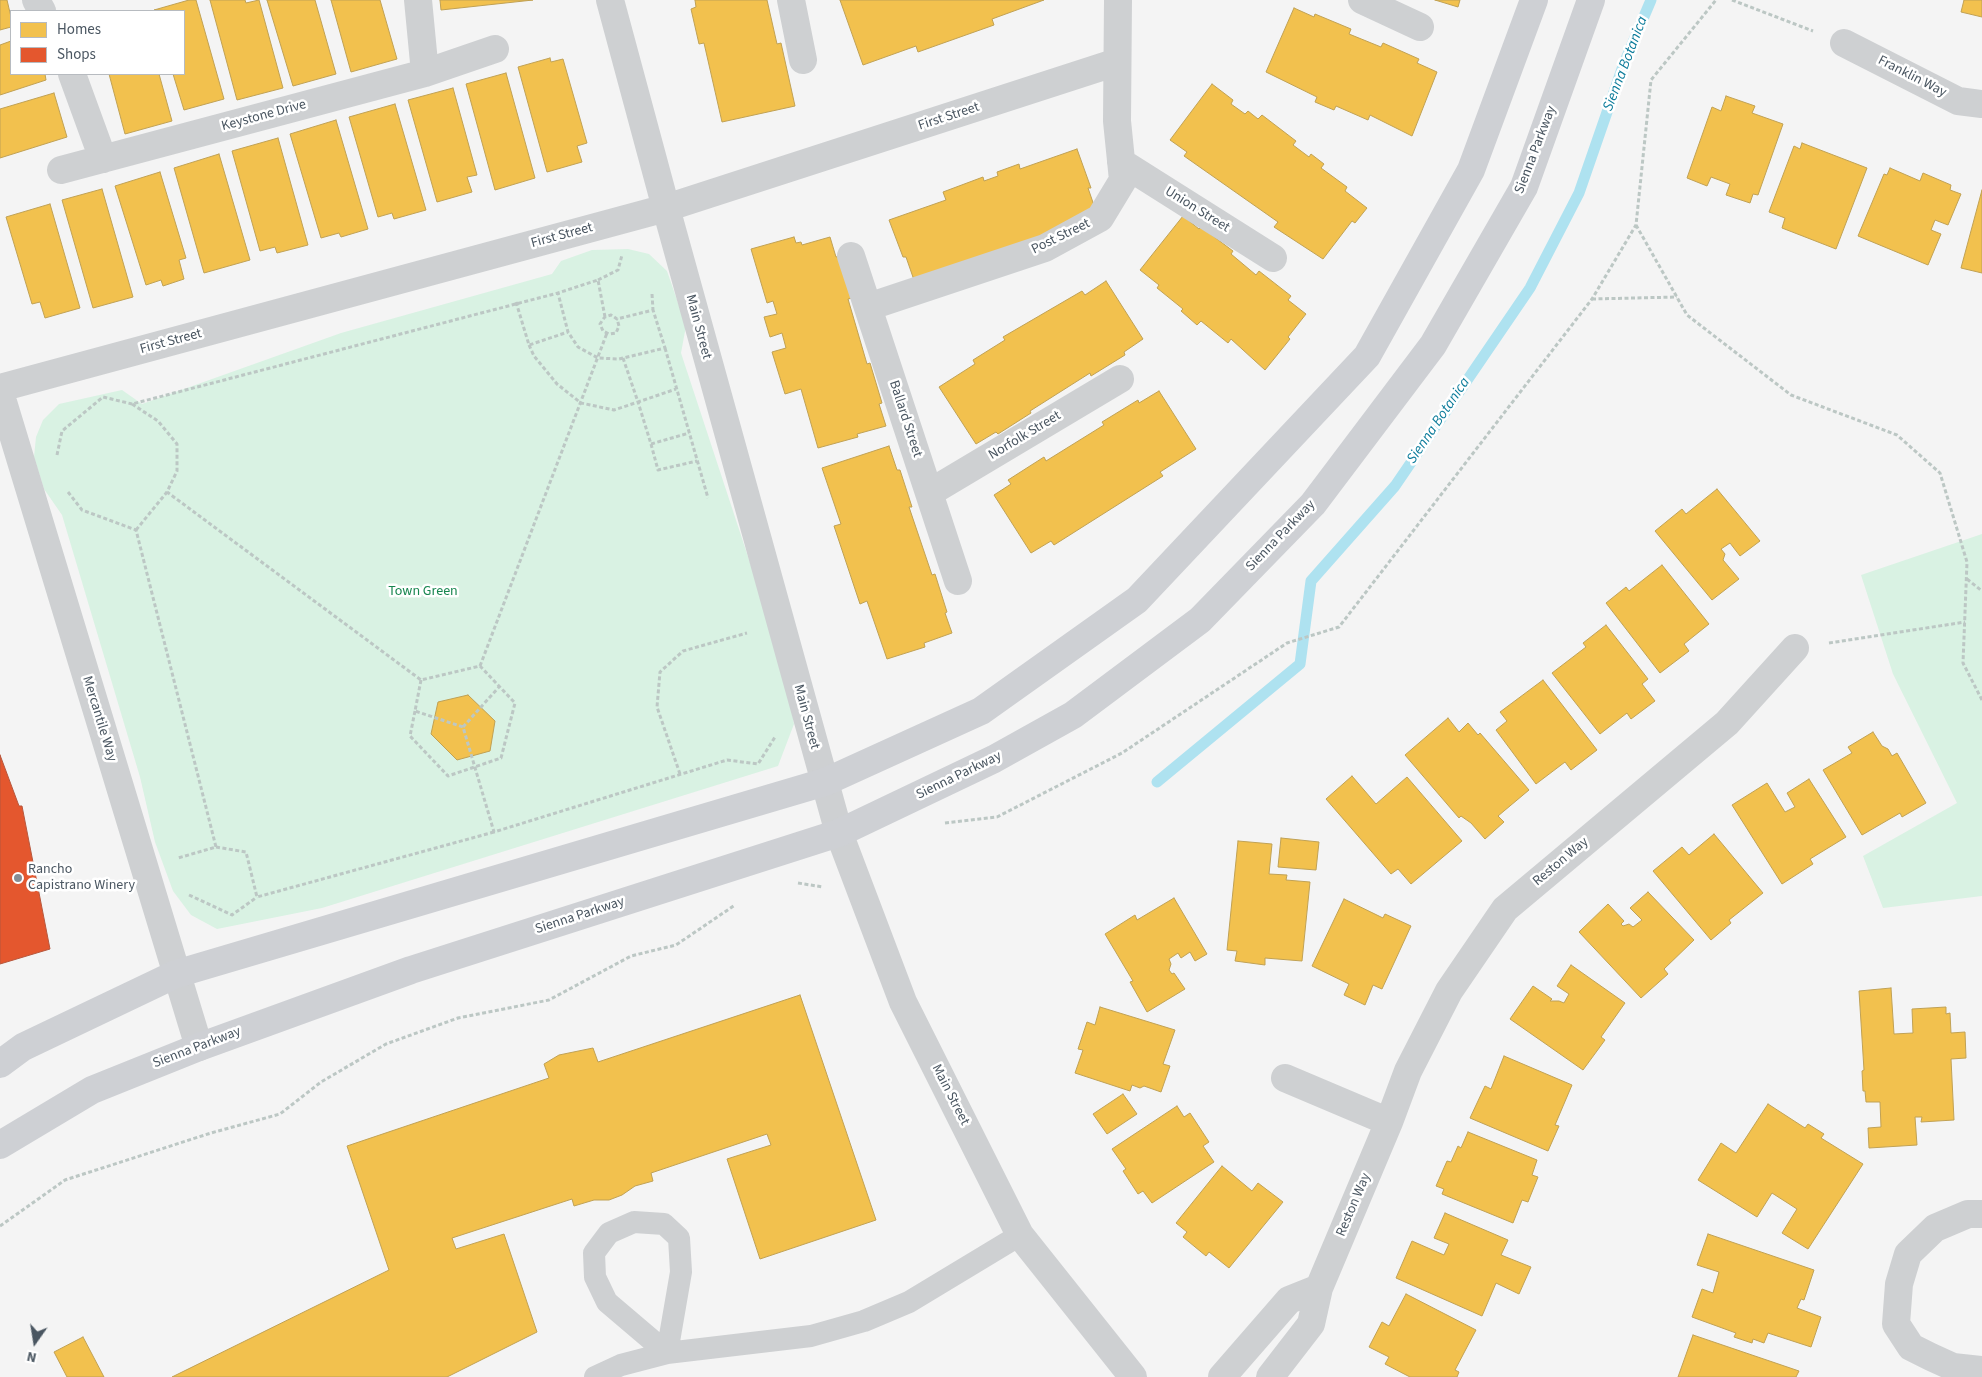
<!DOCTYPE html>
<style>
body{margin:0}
#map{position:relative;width:1982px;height:1377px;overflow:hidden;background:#f4f4f4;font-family:"Source Sans 3",sans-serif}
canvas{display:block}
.legend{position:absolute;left:10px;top:10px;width:175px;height:65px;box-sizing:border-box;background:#fff;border:1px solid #b7bbc0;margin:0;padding:6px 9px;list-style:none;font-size:15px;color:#4a5661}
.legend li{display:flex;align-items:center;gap:10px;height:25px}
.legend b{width:25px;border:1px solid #b7bbc0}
.north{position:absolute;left:10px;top:1317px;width:50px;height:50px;-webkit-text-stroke:4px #fff;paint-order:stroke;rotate:193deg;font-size:14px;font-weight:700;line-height:20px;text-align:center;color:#4a5661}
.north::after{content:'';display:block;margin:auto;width:18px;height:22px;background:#4a5661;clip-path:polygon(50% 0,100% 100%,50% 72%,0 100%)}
</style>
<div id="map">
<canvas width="1982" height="1377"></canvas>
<ul class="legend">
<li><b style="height:14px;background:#f2c14e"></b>Homes</li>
<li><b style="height:14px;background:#e4572e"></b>Shops</li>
</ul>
<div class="north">N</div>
</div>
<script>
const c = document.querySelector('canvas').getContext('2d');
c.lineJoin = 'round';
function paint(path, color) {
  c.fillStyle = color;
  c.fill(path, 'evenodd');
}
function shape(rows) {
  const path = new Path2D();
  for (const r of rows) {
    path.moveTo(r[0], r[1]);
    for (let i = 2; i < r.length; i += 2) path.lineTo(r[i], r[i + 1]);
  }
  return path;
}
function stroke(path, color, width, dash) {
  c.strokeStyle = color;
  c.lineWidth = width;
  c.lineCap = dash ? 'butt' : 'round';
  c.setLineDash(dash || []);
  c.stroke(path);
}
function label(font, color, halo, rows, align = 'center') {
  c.font = font + ' "Source Sans 3",sans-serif';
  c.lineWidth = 5;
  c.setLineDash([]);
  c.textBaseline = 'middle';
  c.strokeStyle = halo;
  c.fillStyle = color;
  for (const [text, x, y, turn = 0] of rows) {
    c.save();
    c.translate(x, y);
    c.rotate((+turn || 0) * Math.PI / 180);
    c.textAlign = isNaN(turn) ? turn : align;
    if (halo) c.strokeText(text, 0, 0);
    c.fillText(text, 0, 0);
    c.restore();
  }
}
const green = shape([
 [628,249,649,254,667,271,686,326,681,353,783,663,794,724,778,766,322,908,217,929,191,915,173,891,155,842,140,777,62,515,44,489,34,457,36,437,43,420,59,404,122,390,142,404,341,333,552,274,561,261,592,250],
 [1982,534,1982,896,1883,908,1863,856,1957,803,1893,674,1861,575]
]);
const homes = shape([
 [0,0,7,0,11,17,11,27,0,30,0,0],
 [189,0,196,0,224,99,184,110,173,74,184,74,184,11,154,10,189,0],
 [210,0,245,0,246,3,259,0,283,88,237,100,210,0],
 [267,0,315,0,336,74,293,86,267,0],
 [331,0,380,0,397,59,351,72,331,0],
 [440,0,533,0,441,10,440,0],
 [695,0,767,0,777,44,781,43,795,106,722,122,704,43,699,44,691,9,696,7,695,0],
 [840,0,1044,0,992,19,994,25,918,52,916,46,863,65,840,0],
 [1435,0,1460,0,1458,7,1435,0],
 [1964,0,1982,0,1982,17,1961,12,1964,0],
 [1294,8,1314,17,1315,14,1351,29,1349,34,1381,47,1383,43,1419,59,1417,63,1437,72,1412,136,1370,115,1368,120,1336,106,1334,110,1315,102,1317,97,1266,72,1294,8],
 [11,41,11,74,45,74,46,80,0,95,0,45,11,41],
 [550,58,551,62,563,59,587,143,577,146,582,162,547,172,518,67,550,58],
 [506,73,535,178,495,190,466,84,506,73],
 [109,74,159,74,172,121,125,134,109,74],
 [1212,84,1233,100,1231,104,1245,114,1248,111,1258,119,1262,115,1296,141,1293,145,1309,157,1311,154,1324,164,1321,168,1347,187,1345,191,1367,208,1355,223,1352,221,1323,259,1274,227,1278,222,1184,156,1187,152,1170,140,1212,84],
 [453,88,477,175,467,177,472,192,437,202,408,100,453,88],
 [54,93,67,137,0,158,0,109,54,93],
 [1726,96,1755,106,1752,113,1783,124,1758,195,1753,194,1750,203,1726,195,1730,184,1711,177,1707,186,1687,178,1712,107,1721,111,1726,96],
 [395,104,426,210,394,219,392,213,378,217,349,117,395,104],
 [336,120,368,229,341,237,339,233,321,238,290,134,336,120],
 [278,138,308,245,277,253,275,247,260,251,232,151,278,138],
 [1802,143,1867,168,1836,249,1782,228,1785,218,1769,212,1794,146,1800,149,1802,143],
 [1077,149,1091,188,1088,188,1098,217,915,283,906,257,903,257,889,220,946,200,943,192,983,177,984,181,998,176,997,172,1019,164,1020,169,1077,149],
 [219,154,250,260,204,273,174,168,219,154],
 [1890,168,1920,181,1923,173,1951,185,1950,190,1961,194,1948,225,1935,220,1931,230,1941,234,1928,265,1858,236,1884,174,1887,175,1890,168],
 [160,172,186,258,179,260,184,279,163,286,161,280,146,285,115,186,160,172],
 [102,189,133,297,93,308,62,200,102,189],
 [1982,190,1982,273,1961,268,1982,190],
 [50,204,80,308,45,318,40,302,32,304,6,217,50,204],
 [1183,216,1199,229,1201,227,1233,251,1231,254,1256,275,1259,271,1291,296,1288,300,1306,314,1288,337,1290,339,1265,370,1231,339,1228,343,1201,321,1197,325,1181,311,1183,309,1157,288,1159,285,1140,270,1183,216],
 [794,237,796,243,801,242,802,245,830,237,836,257,840,256,852,298,848,299,867,364,870,363,882,403,879,404,886,426,857,434,858,437,818,448,801,389,785,394,772,352,786,348,782,333,770,337,764,317,777,314,773,301,767,303,751,249,794,237],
 [1106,281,1143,339,1124,352,1125,355,1091,376,1090,373,1030,411,1031,413,998,434,996,432,976,444,939,387,975,364,973,360,1005,340,1003,337,1082,291,1085,295,1106,281],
 [1159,391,1196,449,1160,472,1163,476,1054,545,1051,541,1031,553,994,495,1011,484,1008,480,1044,457,1046,461,1104,425,1102,422,1138,400,1139,403,1159,391],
 [889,446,897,470,900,470,912,507,909,507,932,575,935,574,947,612,945,613,952,633,924,643,925,647,887,659,867,601,860,604,834,526,841,524,822,468,889,446],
 [1717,489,1760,541,1740,556,1730,543,1721,549,1725,554,1723,560,1739,579,1712,600,1655,531,1682,509,1686,514,1717,489],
 [1662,565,1709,624,1684,644,1689,651,1660,673,1606,603,1626,587,1629,591,1662,565],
 [1606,625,1648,679,1642,684,1655,701,1631,719,1627,713,1600,734,1552,673,1586,647,1583,643,1606,625],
 [1543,680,1597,750,1571,770,1565,762,1536,784,1496,730,1507,721,1500,712,1543,680],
 [468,695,495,721,490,751,457,760,431,734,438,702,468,695],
 [1448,718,1459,732,1468,723,1478,735,1480,733,1529,790,1498,816,1504,822,1485,839,1471,823,1461,816,1459,818,1405,755,1448,718],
 [1873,732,1882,746,1888,749,1892,756,1897,753,1926,803,1902,817,1900,813,1862,835,1823,770,1852,753,1848,747,1873,732],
 [1352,776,1376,804,1407,777,1462,841,1411,884,1398,869,1391,874,1326,799,1352,776],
 [1809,779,1846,837,1810,859,1813,864,1782,884,1732,805,1767,783,1785,812,1795,807,1787,793,1809,779],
 [1714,834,1763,893,1729,920,1731,923,1711,940,1653,871,1682,847,1689,855,1714,834],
 [1281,838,1319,842,1316,870,1278,867,1281,838],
 [1238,841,1272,844,1269,874,1287,875,1286,880,1310,882,1302,961,1265,958,1265,965,1235,961,1237,951,1227,950,1238,841],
 [1648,892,1694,940,1664,969,1668,974,1641,998,1579,932,1608,904,1624,921,1621,924,1623,926,1629,924,1633,927,1642,920,1630,908,1648,892],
 [1174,898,1207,954,1195,961,1190,952,1181,958,1178,953,1169,959,1171,964,1169,970,1172,974,1174,973,1185,989,1147,1012,1130,982,1133,981,1105,934,1135,915,1137,920,1174,898],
 [1344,899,1383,918,1385,914,1411,926,1382,989,1373,985,1365,1005,1344,995,1349,984,1312,966,1344,899],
 [1571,965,1625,1003,1601,1037,1605,1040,1583,1070,1510,1019,1533,986,1552,999,1550,1001,1559,1001,1564,1003,1569,994,1557,986,1571,965],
 [1891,988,1894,1034,1913,1033,1912,1009,1946,1007,1946,1014,1950,1013,1951,1033,1965,1032,1966,1058,1951,1059,1954,1120,1921,1122,1922,1117,1915,1117,1917,1145,1869,1148,1868,1128,1881,1127,1880,1102,1866,1102,1865,1091,1863,1091,1862,1071,1864,1070,1859,991,1891,988],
 [800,995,876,1220,760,1259,727,1159,771,1145,767,1134,651,1173,653,1181,635,1186,622,1195,609,1200,594,1200,574,1206,572,1199,452,1238,456,1249,504,1234,537,1332,447,1377,172,1377,389,1270,347,1146,549,1078,544,1064,559,1055,593,1048,598,1062,800,995],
 [1100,1007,1175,1030,1163,1064,1170,1066,1161,1092,1144,1086,1140,1088,1132,1085,1130,1091,1075,1073,1083,1050,1078,1049,1087,1022,1095,1025,1100,1007],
 [1504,1056,1572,1085,1555,1125,1559,1126,1548,1151,1470,1118,1485,1086,1491,1089,1504,1056],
 [1123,1094,1137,1114,1107,1134,1093,1114,1123,1094],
 [1768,1104,1805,1128,1808,1124,1824,1134,1821,1138,1863,1164,1808,1249,1782,1233,1797,1209,1772,1193,1757,1217,1698,1180,1721,1143,1736,1153,1768,1104],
 [1177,1106,1184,1117,1190,1113,1209,1142,1203,1146,1214,1162,1152,1203,1143,1191,1138,1194,1123,1171,1126,1169,1112,1149,1177,1106],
 [1468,1132,1537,1160,1532,1175,1538,1177,1528,1202,1522,1200,1513,1223,1442,1194,1444,1189,1436,1186,1447,1161,1451,1162,1458,1146,1461,1148,1468,1132],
 [1222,1166,1252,1191,1258,1183,1283,1202,1229,1268,1209,1252,1206,1256,1183,1237,1187,1232,1176,1223,1222,1166],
 [1445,1213,1508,1240,1501,1255,1531,1267,1519,1294,1496,1283,1482,1316,1396,1278,1412,1241,1444,1255,1449,1244,1434,1238,1445,1213],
 [1708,1234,1814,1270,1804,1300,1801,1299,1797,1308,1821,1317,1811,1347,1768,1333,1764,1343,1753,1339,1752,1343,1734,1337,1736,1333,1692,1317,1702,1289,1713,1293,1719,1272,1697,1265,1708,1234],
 [1406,1294,1476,1330,1455,1370,1459,1372,1457,1377,1410,1377,1385,1364,1389,1357,1369,1347,1382,1322,1389,1326,1406,1294],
 [1693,1335,1799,1371,1796,1377,1678,1377,1693,1335],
 [83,1337,104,1377,67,1377,54,1352,83,1337]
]);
const shops = shape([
 [0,755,19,806,22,806,50,949,0,964,0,755]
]);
const stream = shape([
 [1157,782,1300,664,1311,581,1395,486,1530,288,1579,193,1623,66,1651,0]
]);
const path = shape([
 [1732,0,1813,31],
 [1636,225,1687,315,1791,395,1897,435,1940,473,1967,562,1963,663,1982,700],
 [598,280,618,270,622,255],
 [652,294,653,310],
 [1592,299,1677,297],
 [516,302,529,345,568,332],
 [605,317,598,280,558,293,568,332,578,347,598,358,619,359,665,348,653,310,617,319,611,315,605,317,604,318,600,324,603,331,609,334,616,333,619,326,617,319],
 [529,345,534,356,557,384,581,403,614,410,638,402,651,444,689,433],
 [665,348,708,498],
 [623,358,638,402,676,389],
 [651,444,658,470,697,461],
 [57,455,62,431,103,397,132,404],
 [68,492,82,510,136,530,216,847,178,858],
 [136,530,167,492],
 [1967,579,1982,591],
 [1829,643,1965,622],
 [480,666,607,333],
 [421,680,415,711,463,727,494,832,727,760,758,764,775,737],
 [415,711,410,736,448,776,501,758,515,703,480,666,421,680,167,492,177,471,177,444,158,421,132,404,558,293],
 [463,727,499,687],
 [680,774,657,707,660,672,683,651,747,633],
 [945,823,997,817,1122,753,1287,643,1339,627,1592,299,1636,225,1651,80,1716,0],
 [216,847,246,852,257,897,494,832],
 [798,883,823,887],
 [189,895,232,915,257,897],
 [0,1226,65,1180,211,1133,280,1114,321,1082,386,1044,458,1018,549,1000,631,956,676,945,735,905]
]);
const lane = shape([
 [634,1222,664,1224,679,1238,681,1272,667,1353,607,1302,595,1277,594,1253,609,1233,634,1222],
 [595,1377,621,1365,667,1353,811,1336,864,1321,909,1302,1020,1235]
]);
const street = shape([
 [36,0,42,11],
 [418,0,425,73],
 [610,0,666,208,839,833,903,1002,1020,1235,1133,1377],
 [791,0,803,60],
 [1362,0,1420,27],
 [1844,43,1958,101,1982,104],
 [72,74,103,159],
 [1121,162,1273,258],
 [61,170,425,73,495,49],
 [851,256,958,581],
 [868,307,1045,248,1100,218,1123,180,1117,121,1118,0],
 [0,388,666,208,1117,62],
 [0,392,199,1047],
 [929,493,1120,379],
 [1285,1078,1389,1122],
 [1982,1214,1968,1214,1935,1228,1908,1254,1899,1284,1896,1324,1911,1347,1931,1357,1953,1367,1982,1370],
 [1222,1377,1289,1300,1319,1288],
 [1270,1377,1311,1324,1319,1288,1389,1122,1408,1071,1449,991,1505,909,1727,723,1795,648]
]);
const secondary = shape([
 [0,1064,23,1047,176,974,825,782,981,711,1137,600,1367,356,1471,170,1534,0],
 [0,1145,92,1090,199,1047,411,970,839,833,994,759,1073,715,1200,620,1313,504,1433,345,1524,187,1591,0]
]);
const markers = [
 [18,878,5,"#868d94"]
];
const streetNames = [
 ["Franklin Way",1912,77,27],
 ["Keystone Drive",264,116,-15],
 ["First Street",949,117,-18],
 ["Sienna Parkway",1536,150,-69],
 ["Union Street",1197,210,32],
 ["First Street",562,236,-15],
 ["Post Street",1061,237,-26],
 ["Main Street",698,327,75],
 ["First Street",171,342,-15],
 ["Ballard Street",905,419,72],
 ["Norfolk Street",1025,436,-31],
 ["Sienna Parkway",1281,536,-46],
 ["Main Street",806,717,75],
 ["Mercantile Way",99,719,73],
 ["Sienna Parkway",959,776,-26],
 ["Reston Way",1561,862,-40],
 ["Sienna Parkway",580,916,-18],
 ["Sienna Parkway",197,1048,-21],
 ["Main Street",950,1095,63],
 ["Reston Way",1354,1205,-67]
];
const parkNames = [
 ["Town Green",423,592]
];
const poiNames = [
 ["Rancho",28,870],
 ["Capistrano Winery",28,886]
];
const waterNames = [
 ["Sienna Botanica",1626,64,-69],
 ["Sienna Botanica",1439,421,-56]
];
paint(green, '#d9f2e3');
paint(homes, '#f2c14e');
stroke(homes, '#c0a154', 1);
paint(shops, '#e4572e');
stroke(shops, '#b6573d', 1);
stroke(stream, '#aee2f0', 11);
stroke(path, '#bcc7c4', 3, [4, 2.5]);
stroke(lane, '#ced0d2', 22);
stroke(street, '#ced0d2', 28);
stroke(secondary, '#ced0d4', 28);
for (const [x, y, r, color] of markers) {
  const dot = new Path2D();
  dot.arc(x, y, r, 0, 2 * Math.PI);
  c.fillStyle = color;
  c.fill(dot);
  stroke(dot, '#fff', 2);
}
label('14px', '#4a5661', '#fff', streetNames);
label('14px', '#17864f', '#fff', parkNames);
label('14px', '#4a5661', '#fff', poiNames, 'left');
label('italic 15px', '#0c7c9b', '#fff', waterNames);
</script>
